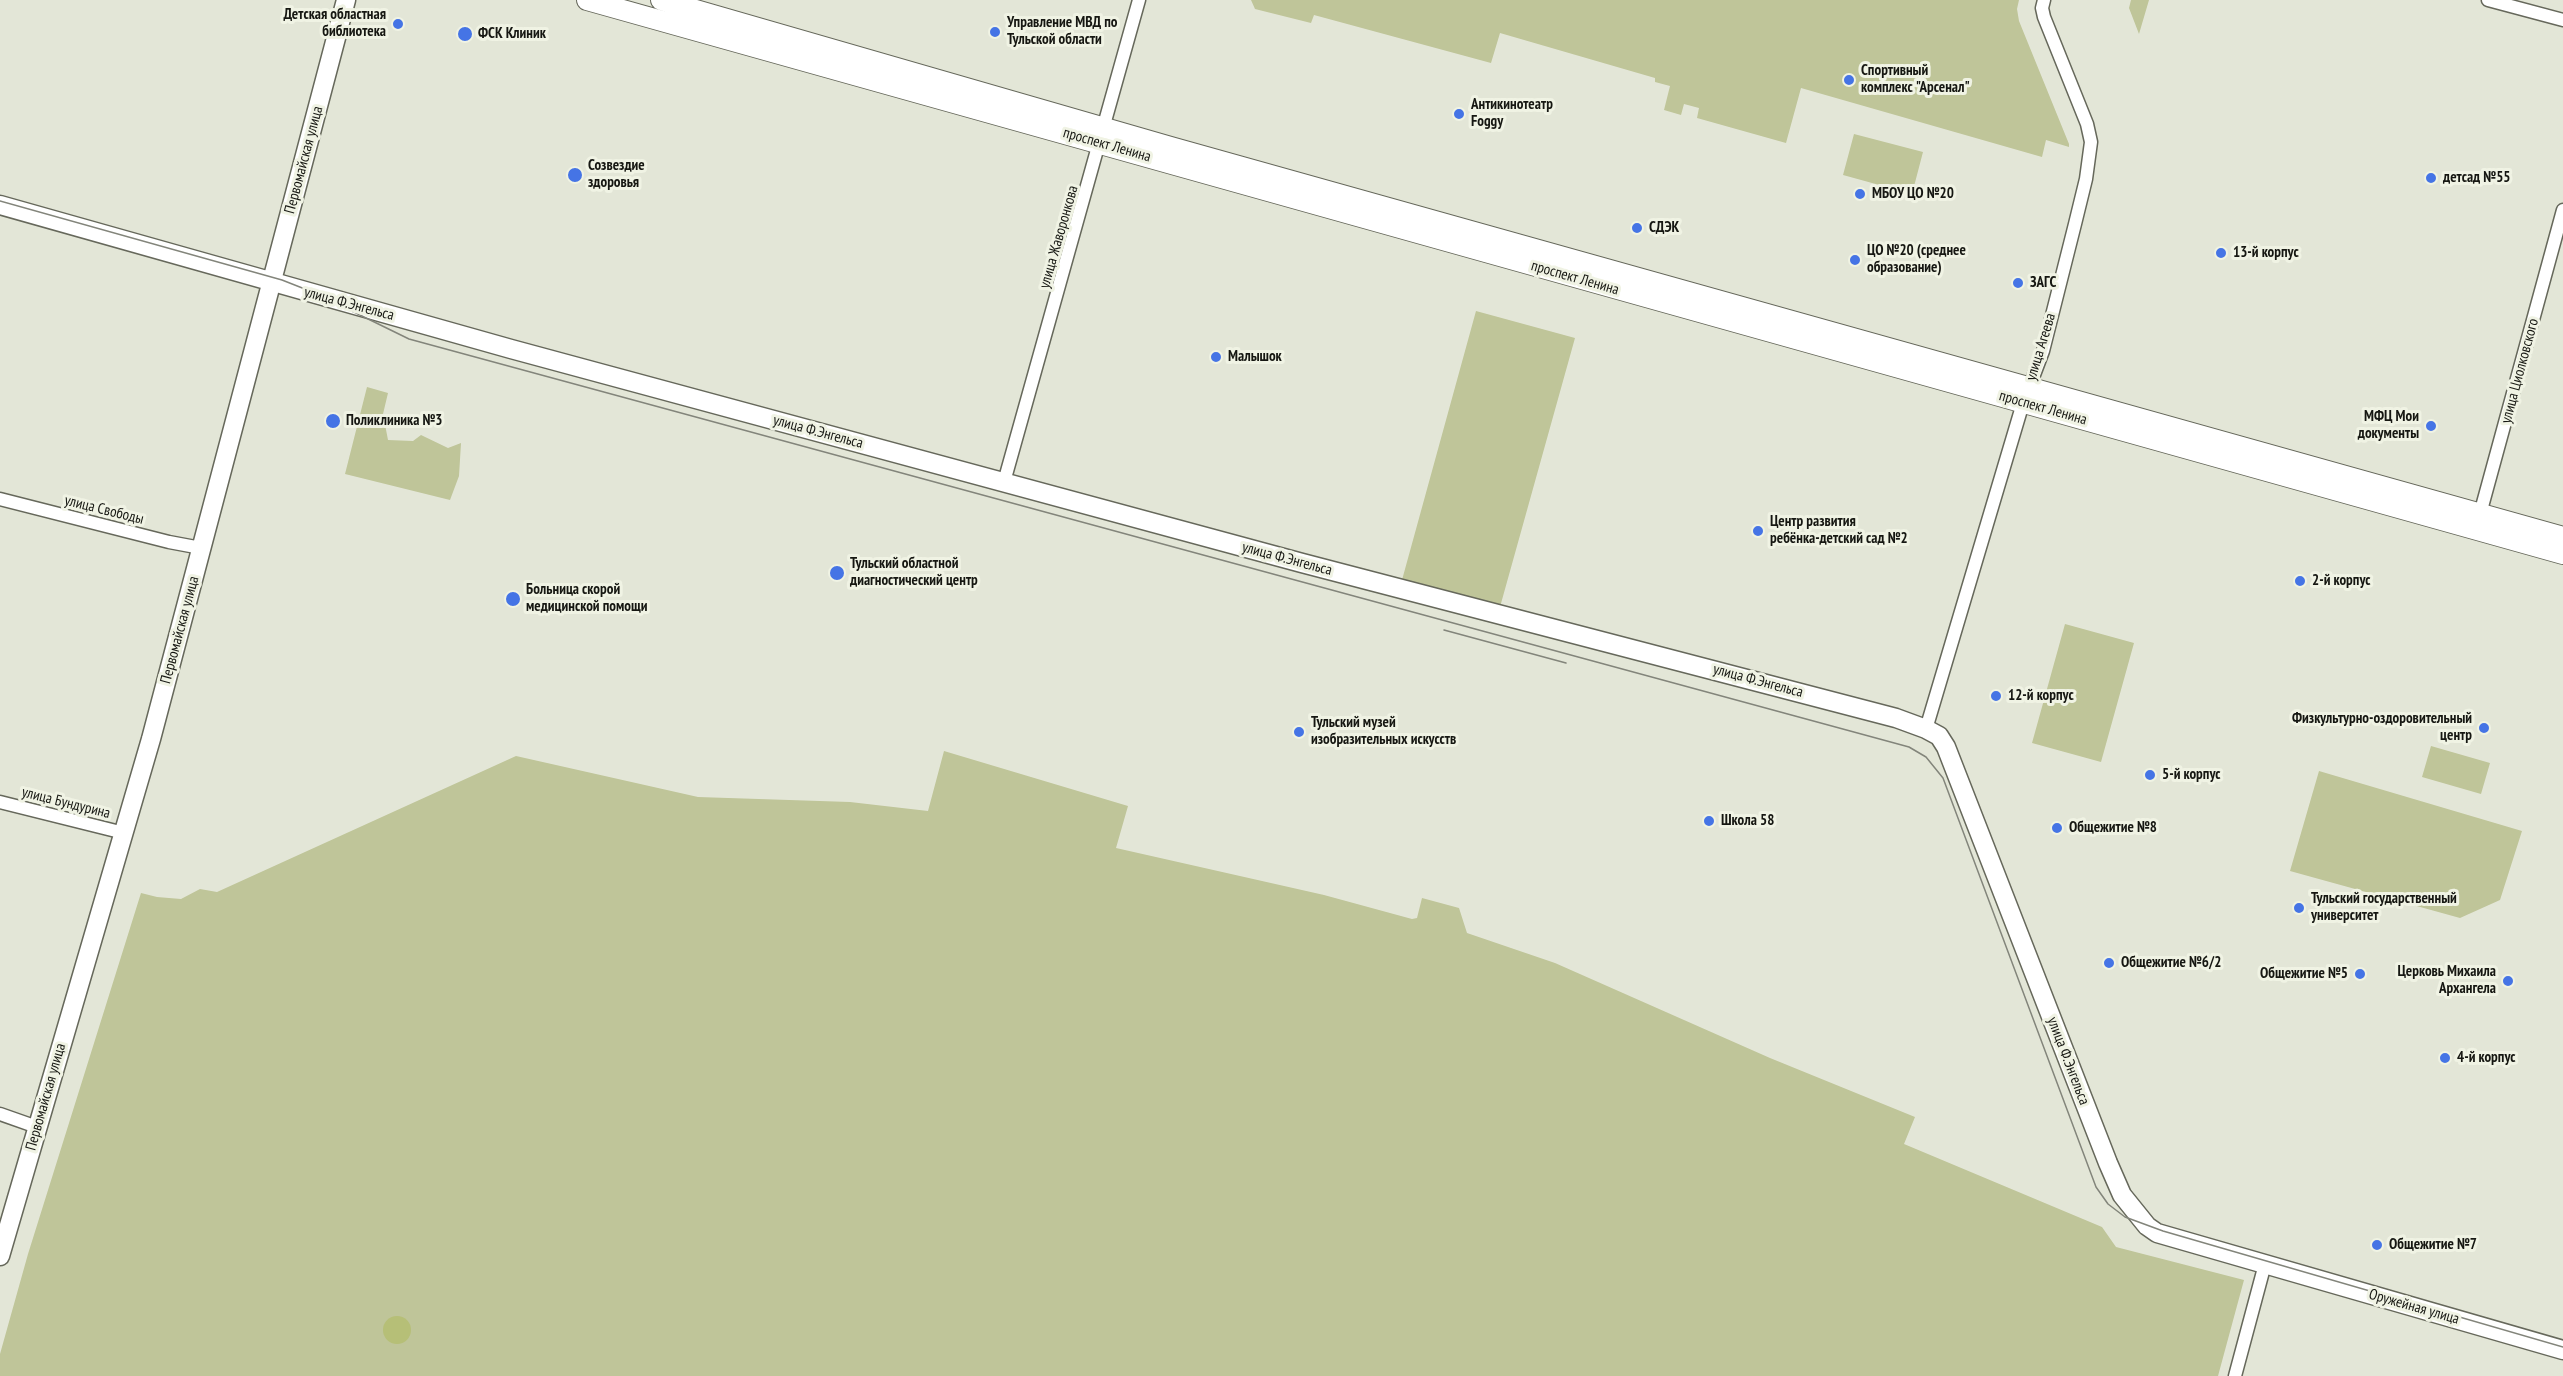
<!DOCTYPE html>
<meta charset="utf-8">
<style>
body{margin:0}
canvas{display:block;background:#e3e6d7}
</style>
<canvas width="2563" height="1376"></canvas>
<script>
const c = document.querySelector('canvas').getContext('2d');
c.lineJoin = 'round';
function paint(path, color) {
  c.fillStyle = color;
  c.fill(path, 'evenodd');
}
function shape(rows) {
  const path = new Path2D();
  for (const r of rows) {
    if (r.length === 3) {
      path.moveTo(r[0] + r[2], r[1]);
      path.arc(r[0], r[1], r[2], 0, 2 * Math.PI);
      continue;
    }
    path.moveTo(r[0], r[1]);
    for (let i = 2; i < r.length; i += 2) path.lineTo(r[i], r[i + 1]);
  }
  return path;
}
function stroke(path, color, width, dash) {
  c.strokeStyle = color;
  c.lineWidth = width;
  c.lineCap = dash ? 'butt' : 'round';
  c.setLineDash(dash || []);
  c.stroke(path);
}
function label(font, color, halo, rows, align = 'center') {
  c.font = font + ' "PT Sans Narrow",sans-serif';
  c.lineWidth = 6;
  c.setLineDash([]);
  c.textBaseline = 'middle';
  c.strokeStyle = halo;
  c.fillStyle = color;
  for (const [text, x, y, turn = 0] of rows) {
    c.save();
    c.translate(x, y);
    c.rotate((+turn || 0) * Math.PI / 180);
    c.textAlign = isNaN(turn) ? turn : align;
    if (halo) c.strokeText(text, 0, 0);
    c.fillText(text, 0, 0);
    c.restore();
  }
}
const green = shape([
 [1251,0,2019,0,2017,9,2019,21,2069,144,2069,147,2046,140,2042,157,1801,88,1786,143,1697,118,1699,108,1684,104,1681,115,1664,110,1670,86,1655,82,1655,78,1500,33,1491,63,1314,15,1311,23,1255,9],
 [2131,0,2149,0,2139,34,2129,8],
 [1854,134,1923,152,1912,194,1843,175],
 [1476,311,1575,338,1500,607,1402,580],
 [367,387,388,393,383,414,388,440,413,441,421,435,448,448,461,443,459,476,450,500,345,474],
 [2065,624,2134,643,2101,762,2032,743],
 [2431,746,2490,763,2481,794,2422,777],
 [944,751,1128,806,1116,848,1324,895,1412,919,1417,918,1422,898,1459,908,1467,933,1555,963,1770,1058,1915,1117,1904,1144,2102,1227,2116,1247,2244,1280,2218,1376,0,1376,0,1354,28,1254,141,893,157,897,181,899,200,889,217,892,516,756,698,797,850,802,928,811],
 [2319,771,2522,831,2500,900,2460,918,2290,871]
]);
const water = shape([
 [397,1330,14]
]);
const street = shape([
 [2488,0,2563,20],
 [2029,388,2043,351,2075,224,2086,179,2091,142,2087,124,2044,17,2042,8,2044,0],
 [1004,482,1139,0],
 [0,499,169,542,201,548],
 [2480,514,2563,210],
 [1926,729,2023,403],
 [0,802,124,833],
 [0,1114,37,1127],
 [2235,1376,2265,1264]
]);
const secondary = shape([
 [0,205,511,349,1302,563,1896,718,1926,729,1939,736,1946,747,2108,1163,2122,1195,2147,1226,2157,1233,2563,1350],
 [0,1256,151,739,346,0]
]);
const primary = shape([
 [587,0,2563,554],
 [661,0,1171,147,2563,537]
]);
const tram = shape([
 [0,201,282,280,315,293,409,339,1909,747,1926,757,1943,778,2096,1187,2108,1204,2125,1217,2163,1231,2563,1347],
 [1444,630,1566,663]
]);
const markers = [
 [398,24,6,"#4574e5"],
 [995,32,6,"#4574e5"],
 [465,34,8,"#4574e5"],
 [1849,80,6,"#4574e5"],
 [1459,114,6,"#4574e5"],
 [575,175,8,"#4574e5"],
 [2431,178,6,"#4574e5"],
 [1860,194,6,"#4574e5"],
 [1637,228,6,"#4574e5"],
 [2221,253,6,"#4574e5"],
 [1855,260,6,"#4574e5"],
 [2018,283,6,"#4574e5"],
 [1216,357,6,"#4574e5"],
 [333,421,8,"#4574e5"],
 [2431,426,6,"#4574e5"],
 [1758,531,6,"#4574e5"],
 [837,573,8,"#4574e5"],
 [2300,581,6,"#4574e5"],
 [513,599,8,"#4574e5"],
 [1996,696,6,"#4574e5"],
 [2484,728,6,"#4574e5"],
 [1299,732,6,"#4574e5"],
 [2150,775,6,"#4574e5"],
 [1709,821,6,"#4574e5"],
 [2057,828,6,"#4574e5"],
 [2299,908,6,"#4574e5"],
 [2109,963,6,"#4574e5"],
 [2360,974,6,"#4574e5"],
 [2508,981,6,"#4574e5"],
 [2445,1058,6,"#4574e5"],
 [2377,1245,6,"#4574e5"]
];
const poiNames = [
 ["Детская областная",386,15,"right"],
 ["библиотека",386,32,"right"],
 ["Управление МВД по",1007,23],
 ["Тульской области",1007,40],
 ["ФСК Клиник",478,34],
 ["Спортивный",1861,71],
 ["комплекс \"Арсенал\"",1861,88],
 ["Антикинотеатр",1471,105],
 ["Foggy",1471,122],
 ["Созвездие",588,166],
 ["здоровья",588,183],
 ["детсад №55",2443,178],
 ["МБОУ ЦО №20",1872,194],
 ["СДЭК",1649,228],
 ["ЦО №20 (среднее",1867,251],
 ["образование)",1867,268],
 ["13-й корпус",2233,253],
 ["ЗАГС",2030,283],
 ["Малышок",1228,357],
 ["МФЦ Мои",2419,417,"right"],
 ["документы",2419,434,"right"],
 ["Поликлиника №3",346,421],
 ["Центр развития",1770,522],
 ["ребёнка-детский сад №2",1770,539],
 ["Тульский областной",850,564],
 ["диагностический центр",850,581],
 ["2-й корпус",2312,581],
 ["Больница скорой",526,590],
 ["медицинской помощи",526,607],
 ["12-й корпус",2008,696],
 ["Физкультурно-оздоровительный",2472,719,"right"],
 ["центр",2472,736,"right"],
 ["Тульский музей",1311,723],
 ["изобразительных искусств",1311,740],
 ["5-й корпус",2162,775],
 ["Школа 58",1721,821],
 ["Общежитие №8",2069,828],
 ["Тульский государственный",2311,899],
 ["университет",2311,916],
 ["Общежитие №6/2",2121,963],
 ["Церковь Михаила",2496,972,"right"],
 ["Архангела",2496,989,"right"],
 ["Общежитие №5",2348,974,"right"],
 ["4-й корпус",2457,1058],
 ["Общежитие №7",2389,1245]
];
const streetNames = [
 ["проспект Ленина",1107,145,16],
 ["Первомайская улица",304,160,-75],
 ["улица Жаворонкова",1059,237,-74],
 ["проспект Ленина",1575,278,16],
 ["улица Ф.Энгельса",349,304,15],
 ["улица Агеева",2041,347,-73],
 ["улица Циолковского",2520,371,-75],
 ["проспект Ленина",2043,408,16],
 ["улица Ф.Энгельса",818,432,15],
 ["улица Свободы",104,510,14],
 ["улица Ф.Энгельса",1287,559,15],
 ["Первомайская улица",180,630,-75],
 ["улица Ф.Энгельса",1758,681,15],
 ["улица Бундурина",66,803,14],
 ["улица Ф.Энгельса",2068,1061,69],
 ["Первомайская улица",46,1097,-74],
 ["Оружейная улица",2414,1307,16]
];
paint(green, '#bfc599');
paint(water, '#b6bf77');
stroke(street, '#66685b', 15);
stroke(secondary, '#66685b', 21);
stroke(primary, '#66685b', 22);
stroke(street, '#fff', 12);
stroke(secondary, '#fff', 18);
stroke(primary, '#fff', 20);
stroke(tram, '#83857b', 1.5);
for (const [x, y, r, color] of markers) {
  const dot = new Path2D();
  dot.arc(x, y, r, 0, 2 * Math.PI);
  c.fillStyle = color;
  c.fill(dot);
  stroke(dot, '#f0f3e4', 2);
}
label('bold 15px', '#161712', '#f0f3e4', poiNames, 'left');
label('15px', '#161712', '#f0f3e4', streetNames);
</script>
